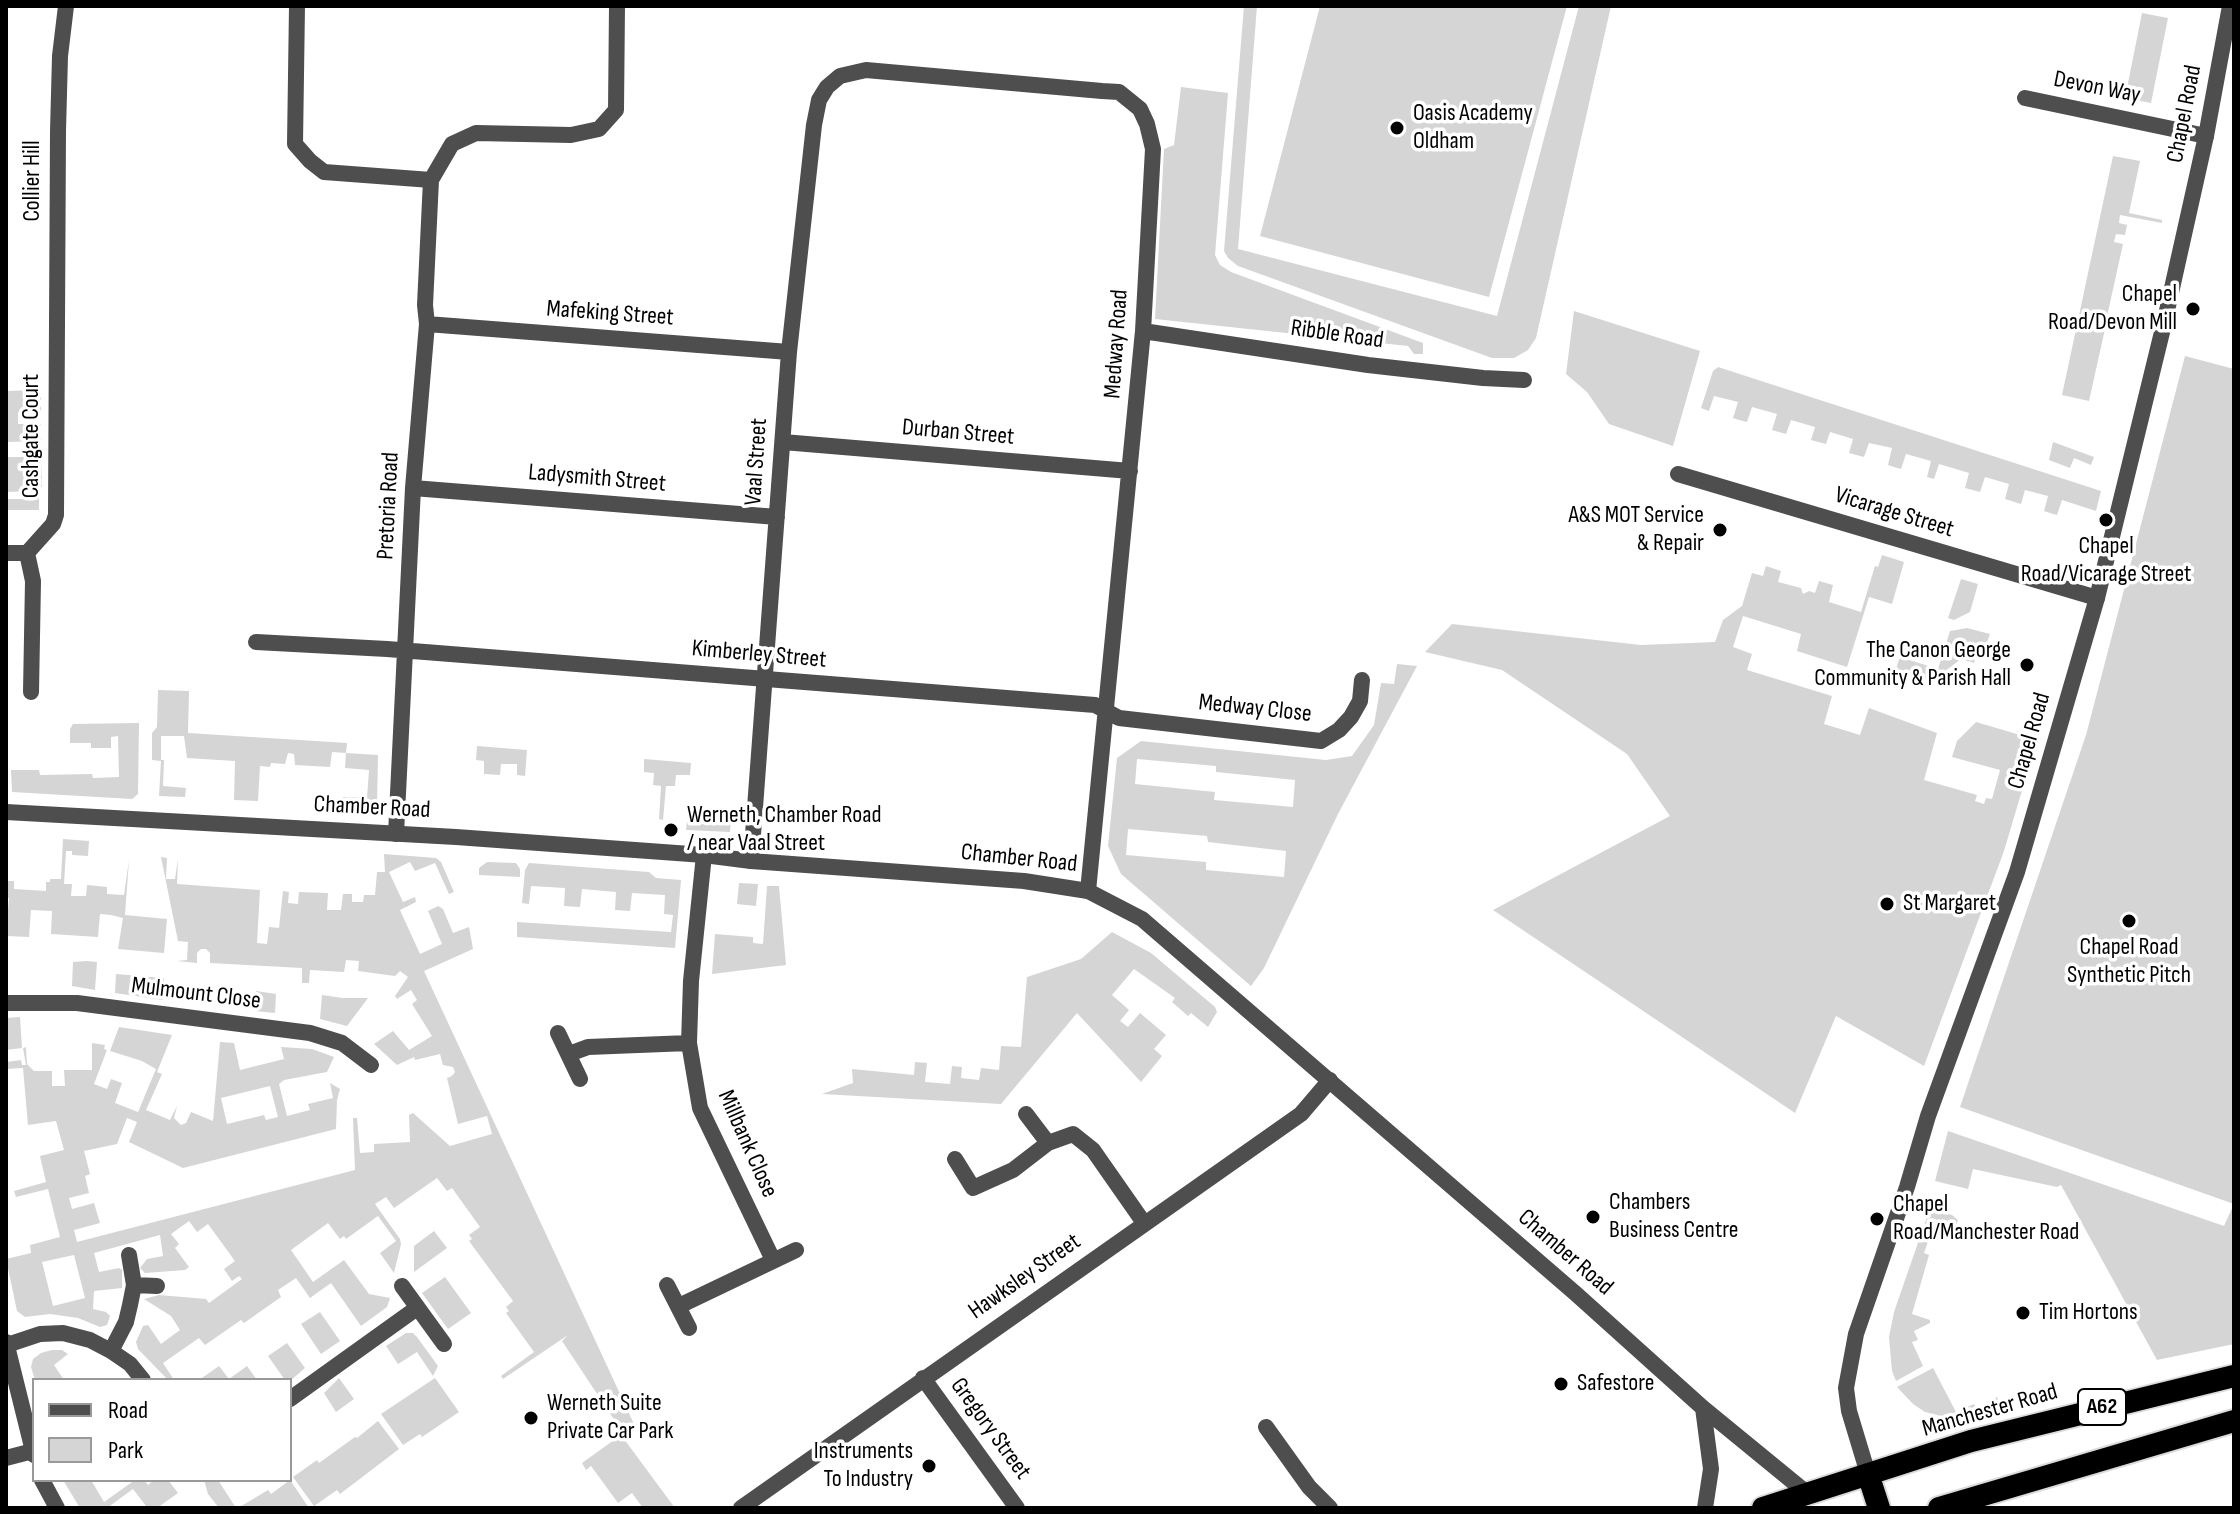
<!DOCTYPE html>
<style>
body{margin:0}
#map{position:relative;width:2240px;height:1514px;overflow:hidden;background:#fff;font-family:"Sofia Sans Condensed",sans-serif}
canvas{display:block}
.frame{position:absolute;inset:0;border:8px solid #000;pointer-events:none}
.legend{position:absolute;left:32px;top:1378px;width:260px;height:104px;box-sizing:border-box;background:#fff;border:2px solid #999;margin:0;padding:10px 14px;list-style:none;font-size:24px;color:#000}
.legend li{display:flex;align-items:center;gap:16px;height:40px}
.legend b{width:40px;border:2px solid #999}
</style>
<div id="map">
<canvas width="2240" height="1514"></canvas>
<div class="frame"></div>
<ul class="legend">
<li><b style="height:10px;background:#4e4e4e"></b>Road</li>
<li><b style="height:22px;background:#d5d5d5"></b>Park</li>
</ul>
</div>
<script>
const c = document.querySelector('canvas').getContext('2d');
c.lineJoin = 'round';
function paint(path, color) {
  c.fillStyle = color;
  c.fill(path, 'evenodd');
}
function shape(rows) {
  const path = new Path2D();
  for (const r of rows) {
    path.moveTo(r[0], r[1]);
    for (let i = 2; i < r.length; i += 2) path.lineTo(r[i], r[i + 1]);
  }
  return path;
}
function stroke(path, color, width, dash) {
  c.strokeStyle = color;
  c.lineWidth = width;
  c.lineCap = dash ? 'butt' : 'round';
  c.setLineDash(dash || []);
  c.stroke(path);
}
function label(font, color, halo, rows, align = 'center') {
  c.font = font + ' "Sofia Sans Condensed",sans-serif';
  c.lineWidth = 7;
  c.setLineDash([]);
  c.textBaseline = 'middle';
  c.strokeStyle = halo;
  c.fillStyle = color;
  for (const [text, x, y, turn = 0] of rows) {
    c.save();
    c.translate(x, y);
    c.rotate((+turn || 0) * Math.PI / 180);
    c.textAlign = isNaN(turn) ? turn : align;
    if (halo) c.strokeText(text, 0, 0);
    c.fillText(text, 0, 0);
    c.restore();
  }
}
const green = shape([
 [1244,6,1257,6,1238,249,1497,316,1579,6,1611,6,1536,338,1528,350,1514,358,1492,358,1238,266,1228,258,1224,251],
 [1320,6,1567,6,1489,297,1260,236],
 [2142,13,2168,18,2151,103,2125,98],
 [1181,87,1228,93,1215,255,1220,265,1231,272,1423,343,1423,354,1414,354,1408,346,1155,319,1164,149,1174,145],
 [2113,156,2140,161,2129,213,2162,220,2162,223,2120,215,2119,223,2127,225,2125,235,2116,234,2114,242,2123,244,2106,321,2095,319,2093,326,2105,329,2089,401,2062,395],
 [1574,311,1700,351,1673,446,1609,424,1587,392,1566,374],
 [2185,356,2234,369,2234,1344,2157,1360,2061,1185,2057,1187,1973,1169,1968,1189,1935,1181,1948,1131,2224,1226,2234,1204,1960,1107,2086,735],
 [1718,367,2101,491,2096,511,2062,500,2057,515,2050,513,2044,511,2048,496,2025,490,2021,504,2005,499,2009,484,1985,477,1980,492,1965,488,1969,473,1939,464,1934,479,1927,477,1931,461,1906,454,1901,469,1894,467,1888,465,1892,448,1869,443,1864,457,1849,453,1853,439,1830,432,1826,444,1811,440,1815,427,1791,420,1786,434,1772,430,1777,414,1752,407,1747,422,1739,420,1733,418,1738,402,1714,396,1709,411,1701,408,1713,371],
 [41,390,41,413,18,413,18,424,41,424,41,441,6,442,6,391],
 [2053,442,2094,457,2091,465,2074,458,2070,468,2049,460],
 [6,457,41,457,42,486,32,491,6,492],
 [39,495,39,510,6,510,6,499,29,499],
 [1882,555,1904,562,1892,604,1869,597,1847,667,1797,651,1801,634,1743,616,1733,647,1752,654,1747,670,1832,696,1824,724,1860,735,1869,708,1937,733,1924,780,1977,795,1975,801,1984,804,1986,798,1992,799,2000,770,1952,757,1957,741,1976,722,2037,740,2004,851,1924,1066,1836,1016,1795,1113,1493,910,1670,816,1627,754,1502,670,1425,652,1452,624,1641,645,1715,642,1723,620,1742,606,1752,573,1763,576,1766,566,1781,571,1778,582,1801,588,1803,594,1809,591,1815,593,1819,581,1833,585,1829,602,1861,612,1875,566,1878,567],
 [1961,579,1978,584,1970,612,1954,620,1948,618],
 [1967,628,1990,634,1986,645,1979,643,1974,663,1961,659,1932,681,1906,673,1902,683,1892,680,1900,657,1938,669,1950,631],
 [1397,664,1417,666,1338,814,1264,968,1251,986,1121,874,1108,846,1117,758,1141,741,1326,760,1352,756,1374,725,1381,683,1394,684],
 [1137,759,1216,766,1216,772,1295,780,1293,807,1214,800,1215,792,1135,784],
 [1128,829,1207,836,1208,842,1286,851,1284,877,1206,870,1206,862,1126,855],
 [158,690,189,691,188,733,347,743,346,753,378,755,377,806,372,810,343,808,343,797,367,798,369,770,345,768,346,753,332,752,330,767,295,765,294,754,288,753,285,764,271,763,270,767,260,766,258,801,234,800,235,761,187,758,184,736,161,736,161,760,164,760,163,786,186,788,185,797,159,796,161,761,152,760,152,733,157,727],
 [139,723,138,794,132,799,12,792,11,770,39,770,40,775,92,774,93,778,119,777,118,736,111,737,111,748,91,748,91,743,70,743,70,729,73,724],
 [477,746,527,750,525,776,517,775,517,764,501,764,500,775,484,774,484,761,476,760],
 [644,759,691,763,690,775,676,775,675,786,666,786,663,820,659,819,661,786,653,785,654,773,644,772],
 [720,820,731,820,730,832,686,830,687,821,719,823],
 [63,839,89,841,88,856,72,855,72,851,66,851,64,884,72,884,71,896,86,896,87,885,107,887,107,894,124,895,129,860,125,915,167,919,164,953,118,949,123,918,111,915,100,914,98,937,51,934,52,911,31,910,29,937,6,936,9,898,6,897,6,881,14,881,14,889,46,891,46,882,50,882,50,879,61,879],
 [384,854,436,858,441,862,454,892,449,894,435,863,415,871,410,862,389,872,403,902,415,897,416,902,400,910,420,954,442,944,428,911,438,906,443,909,453,933,469,927,473,949,424,971,634,1424,621,1435,675,1508,643,1508,632,1493,618,1503,591,1466,586,1470,582,1463,621,1435,619,1427,562,1341,568,1335,503,1379,501,1376,534,1352,506,1313,509,1311,506,1307,513,1301,469,1241,472,1239,469,1235,480,1227,452,1188,447,1191,437,1178,394,1208,386,1197,375,1204,400,1239,401,1244,394,1273,380,1253,396,1241,378,1216,346,1239,344,1236,340,1239,328,1223,291,1250,313,1282,344,1260,369,1294,390,1298,387,1307,361,1326,331,1283,310,1298,296,1278,278,1290,281,1297,244,1323,241,1320,205,1345,199,1338,163,1363,174,1380,168,1380,138,1349,136,1342,143,1326,148,1325,161,1344,180,1330,171,1316,144,1299,159,1295,206,1299,209,1303,242,1279,239,1276,232,1281,224,1269,235,1261,208,1224,197,1232,189,1221,171,1234,179,1244,175,1248,189,1267,185,1270,145,1273,140,1268,147,1259,163,1256,160,1235,94,1253,99,1272,119,1268,122,1270,122,1288,94,1291,93,1309,106,1312,110,1316,107,1325,100,1327,78,1318,50,1314,25,1317,17,1311,6,1259,31,1253,30,1245,60,1237,48,1189,16,1197,14,1191,46,1182,40,1156,64,1150,56,1121,28,1125,23,1068,6,1069,6,1062,21,1060,22,1065,26,1065,23,1048,26,1047,27,1064,34,1071,52,1071,52,1086,65,1086,64,1070,92,1070,92,1043,105,1045,104,1049,107,1050,94,1084,107,1089,111,1079,122,1083,115,1103,138,1112,156,1069,142,1061,110,1051,119,1027,172,1035,157,1072,162,1074,146,1110,170,1120,177,1106,174,1118,181,1125,186,1123,191,1112,213,1121,220,1042,234,1043,240,1070,284,1059,281,1047,312,1049,334,1057,327,1072,284,1080,279,1084,287,1116,310,1110,308,1104,333,1098,330,1083,340,1089,337,1100,336,1129,183,1168,129,1142,137,1122,127,1118,117,1144,84,1151,90,1174,85,1176,89,1193,69,1198,72,1209,94,1203,100,1223,74,1230,77,1242,355,1170,353,1118,357,1118,360,1153,374,1152,374,1144,410,1142,409,1115,413,1113,450,1146,492,1134,487,1116,458,1124,447,1078,452,1076,455,1072,453,1067,443,1065,440,1054,415,1060,414,1057,397,1065,374,1044,393,1031,409,1050,432,1036,412,1004,417,1000,411,990,397,999,395,996,408,977,400,971,395,976,358,971,359,961,346,960,344,972,310,970,309,983,302,983,302,968,210,963,210,953,206,949,201,949,197,953,197,963,177,961,187,960,188,942,178,941,161,857,167,858,166,879,175,879,178,859,177,884,260,890,257,943,267,944,269,927,279,928,283,891,289,892,288,903,298,904,299,892,328,893,327,910,341,910,343,894,352,894,352,902,363,902,364,895,375,895,377,872,385,872],
 [270,1086,278,1117,266,1120,264,1115,227,1124,221,1098],
 [74,1255,85,1298,53,1306,42,1262],
 [487,862,516,863,520,869,520,877,479,875,479,868],
 [529,863,649,872,656,878,681,880,675,948,517,937,517,922,671,932,673,915,664,914,665,895,632,893,630,911,615,910,616,892,582,889,580,907,564,906,565,888,531,886,529,904,522,903,525,870],
 [739,883,758,884,756,906,737,904],
 [767,886,779,886,786,965,712,974,715,934,753,937,753,943,763,944],
 [1112,932,1151,953,1215,1007,1217,1012,1208,1027,1191,1013,1188,1016,1172,1002,1175,998,1134,969,1112,995,1129,1010,1120,1021,1128,1027,1140,1013,1166,1035,1154,1049,1162,1056,1141,1082,1077,1013,1001,1104,822,1094,853,1083,852,1069,914,1075,915,1062,927,1063,925,1082,950,1084,952,1066,962,1067,961,1078,979,1080,981,1068,999,1070,1001,1046,1021,1047,1027,977,1081,959],
 [87,961,97,962,95,990,72,986,73,962],
 [116,974,164,978,163,1000,115,993],
 [256,991,276,994,275,1013,255,1011],
 [322,995,343,998,368,998,347,1026,320,1019],
 [20,1017,22,1048,6,1050,6,1018],
 [1930,1208,1952,1215,1958,1220,1956,1225,1931,1218,1926,1235,1930,1236,1924,1253,1929,1255,1912,1314,1930,1320,1930,1323,1914,1331,1918,1340,1912,1342,1923,1366,1896,1381,1892,1371,1889,1337,1894,1312],
 [434,1231,447,1248,414,1272,414,1246],
 [445,1277,471,1313,448,1329,422,1293],
 [320,1312,340,1341,321,1354,301,1324],
 [406,1333,413,1333,417,1337,438,1366,433,1376,417,1352,398,1364,386,1346],
 [287,1343,305,1368,290,1381,285,1380,268,1356],
 [52,1350,62,1350,68,1354,54,1365,64,1380,35,1380,31,1367,33,1359,41,1353],
 [219,1366,229,1379,247,1366,257,1380,199,1380],
 [1933,1368,1956,1412,1974,1404,1976,1408,1997,1397,1999,1402,1966,1417,1949,1418,1925,1412,1913,1404,1897,1387],
 [339,1378,354,1399,336,1412,324,1393],
 [435,1378,459,1412,422,1437,420,1434,403,1445,381,1414],
 [378,1421,399,1449,340,1494,337,1490,314,1506,293,1477,317,1460,319,1463,355,1437,357,1438],
 [63,1480,91,1480,104,1502,135,1480,144,1480,148,1485,154,1480,168,1480,178,1493,157,1508,144,1508,146,1506,133,1489,107,1508,80,1508],
 [204,1480,218,1480,236,1508,219,1508,208,1494],
 [290,1480,309,1508,238,1508,268,1490,271,1494]
]);
const minor = shape([
 [297,6,295,144,310,161,324,172,431,180],
 [2025,98,2206,136],
 [427,324,789,352],
 [1143,331,1368,365,1483,378,1524,380],
 [783,442,1130,471],
 [1678,474,2097,598],
 [413,488,777,517],
 [6,553,27,553,53,524,56,515,58,131,60,56,66,6],
 [27,553,33,581,31,692],
 [256,642,387,649,1095,705,1119,718,1321,741,1339,730,1351,717,1360,701,1362,680],
 [396,834,413,488,427,324,425,305,431,180,452,144,476,133,571,135,599,129,616,110,617,6],
 [704,855,691,981,689,1043,700,1108,773,1260],
 [751,861,789,352,814,125,819,100,827,87,840,76,866,70,1102,91,1119,92,1140,109,1147,124,1153,149,1143,331,1088,891],
 [6,1003,77,1003,310,1033,342,1043,371,1065],
 [558,1033,580,1079],
 [569,1054,588,1047,689,1043],
 [1026,1114,1048,1143],
 [955,1159,973,1188,1013,1170,1048,1143,1073,1134,1093,1150,1144,1223],
 [134,1285,157,1286],
 [667,1285,689,1328],
 [402,1286,444,1344],
 [679,1306,796,1250],
 [7,1345,40,1334,63,1333,90,1340,111,1351,130,1364,143,1380],
 [111,1351,126,1322,130,1305,134,1285,129,1255],
 [923,1378,1017,1508],
 [290,1399,417,1308],
 [1266,1427,1309,1487,1330,1508],
 [6,1458,33,1451],
 [741,1508,1301,1114,1330,1080]
]);
const tertiary = shape([
 [6,812,456,837,704,855,751,861,1024,881,1088,891,1142,919,1575,1293,1703,1408,1808,1494],
 [6,1342,34,1455],
 [1703,1408,1711,1469,1705,1508],
 [1868,1474,1849,1411,1846,1388,1856,1334,1907,1187,1928,1116,2017,872,2097,598,2164,324,2206,136,2230,6],
 [42,1480,57,1508]
]);
const trunk = shape([
 [1868,1474,1879,1508],
 [1763,1508,1971,1441,2234,1376],
 [1939,1508,2234,1421]
]);
const markers = [
 [1397,128,8,"#000"],
 [2193,309,8,"#000"],
 [2106,520,8,"#000"],
 [1720,530,8,"#000"],
 [2027,665,8,"#000"],
 [671,830,8,"#000"],
 [1887,904,8,"#000"],
 [2129,921,8,"#000"],
 [1593,1217,8,"#000"],
 [1877,1219,8,"#000"],
 [2023,1313,8,"#000"],
 [1561,1384,8,"#000"],
 [531,1418,8,"#000"],
 [929,1466,8,"#000"]
];
const shields = [
 [2102,1407,48]
];
const shieldNames = [
 ["A62",2102,1407]
];
const streetNames = [
 ["Devon Way",2097,88,11],
 ["Chapel Road",2185,114,-79],
 ["Collier Hill",33,181,-90],
 ["Mafeking Street",610,314,4],
 ["Ribble Road",1337,335,8],
 ["Medway Road",1117,344,-86],
 ["Durban Street",958,433,5],
 ["Cashgate Court",32,436,-90],
 ["Vaal Street",757,462,-86],
 ["Ladysmith Street",597,479,5],
 ["Pretoria Road",389,506,-87],
 ["Vicarage Street",1894,513,17],
 ["Kimberley Street",759,655,5],
 ["Medway Close",1255,709,6],
 ["Chapel Road",2030,741,-74],
 ["Chamber Road",372,808,3],
 ["Chamber Road",1019,859,6],
 ["Mulmount Close",196,994,7],
 ["Millbank Close",747,1144,66],
 ["Chamber Road",1565,1253,41],
 ["Hawksley Street",1025,1277,-35],
 ["Manchester Road",1990,1411,-16],
 ["Gregory Street",990,1429,54]
];
const poiNames = [
 ["Oasis Academy",1413,114],
 ["Oldham",1413,142],
 ["Chapel",2177,295,"right"],
 ["Road/Devon Mill",2177,323,"right"],
 ["A&S MOT Service",1704,516,"right"],
 ["& Repair",1704,544,"right"],
 ["Chapel",2106,547,"center"],
 ["Road/Vicarage Street",2106,575,"center"],
 ["The Canon George",2011,651,"right"],
 ["Community & Parish Hall",2011,679,"right"],
 ["Werneth, Chamber Road",687,816],
 ["/ near Vaal Street",687,844],
 ["St Margaret",1903,904],
 ["Chapel Road",2129,948,"center"],
 ["Synthetic Pitch",2129,976,"center"],
 ["Chambers",1609,1203],
 ["Business Centre",1609,1231],
 ["Chapel",1893,1205],
 ["Road/Manchester Road",1893,1233],
 ["Tim Hortons",2039,1313],
 ["Safestore",1577,1384],
 ["Werneth Suite",547,1404],
 ["Private Car Park",547,1432],
 ["Instruments",913,1452,"right"],
 ["To Industry",913,1480,"right"]
];
paint(green, '#d5d5d5');
stroke(trunk, '#dbdbdb', 26);
stroke(minor, '#4e4e4e', 16);
stroke(tertiary, '#4e4e4e', 16);
stroke(trunk, '#000', 22);
for (const [x, y, r, color] of markers) {
  const dot = new Path2D();
  dot.arc(x, y, r, 0, 2 * Math.PI);
  c.fillStyle = color;
  c.fill(dot);
  stroke(dot, '#fff', 3);
}
for (const [x, y, w] of shields) {
  const box = new Path2D();
  box.roundRect(x - w / 2, y - 18, w, 36, 6);
  c.fillStyle = '#fff';
  c.fill(box);
  stroke(box, '#000', 2);
}
label('bold 22px', '#000', null, shieldNames);
label('24px', '#000', '#fff', streetNames);
label('24px', '#000', '#fff', poiNames, 'left');
</script>
